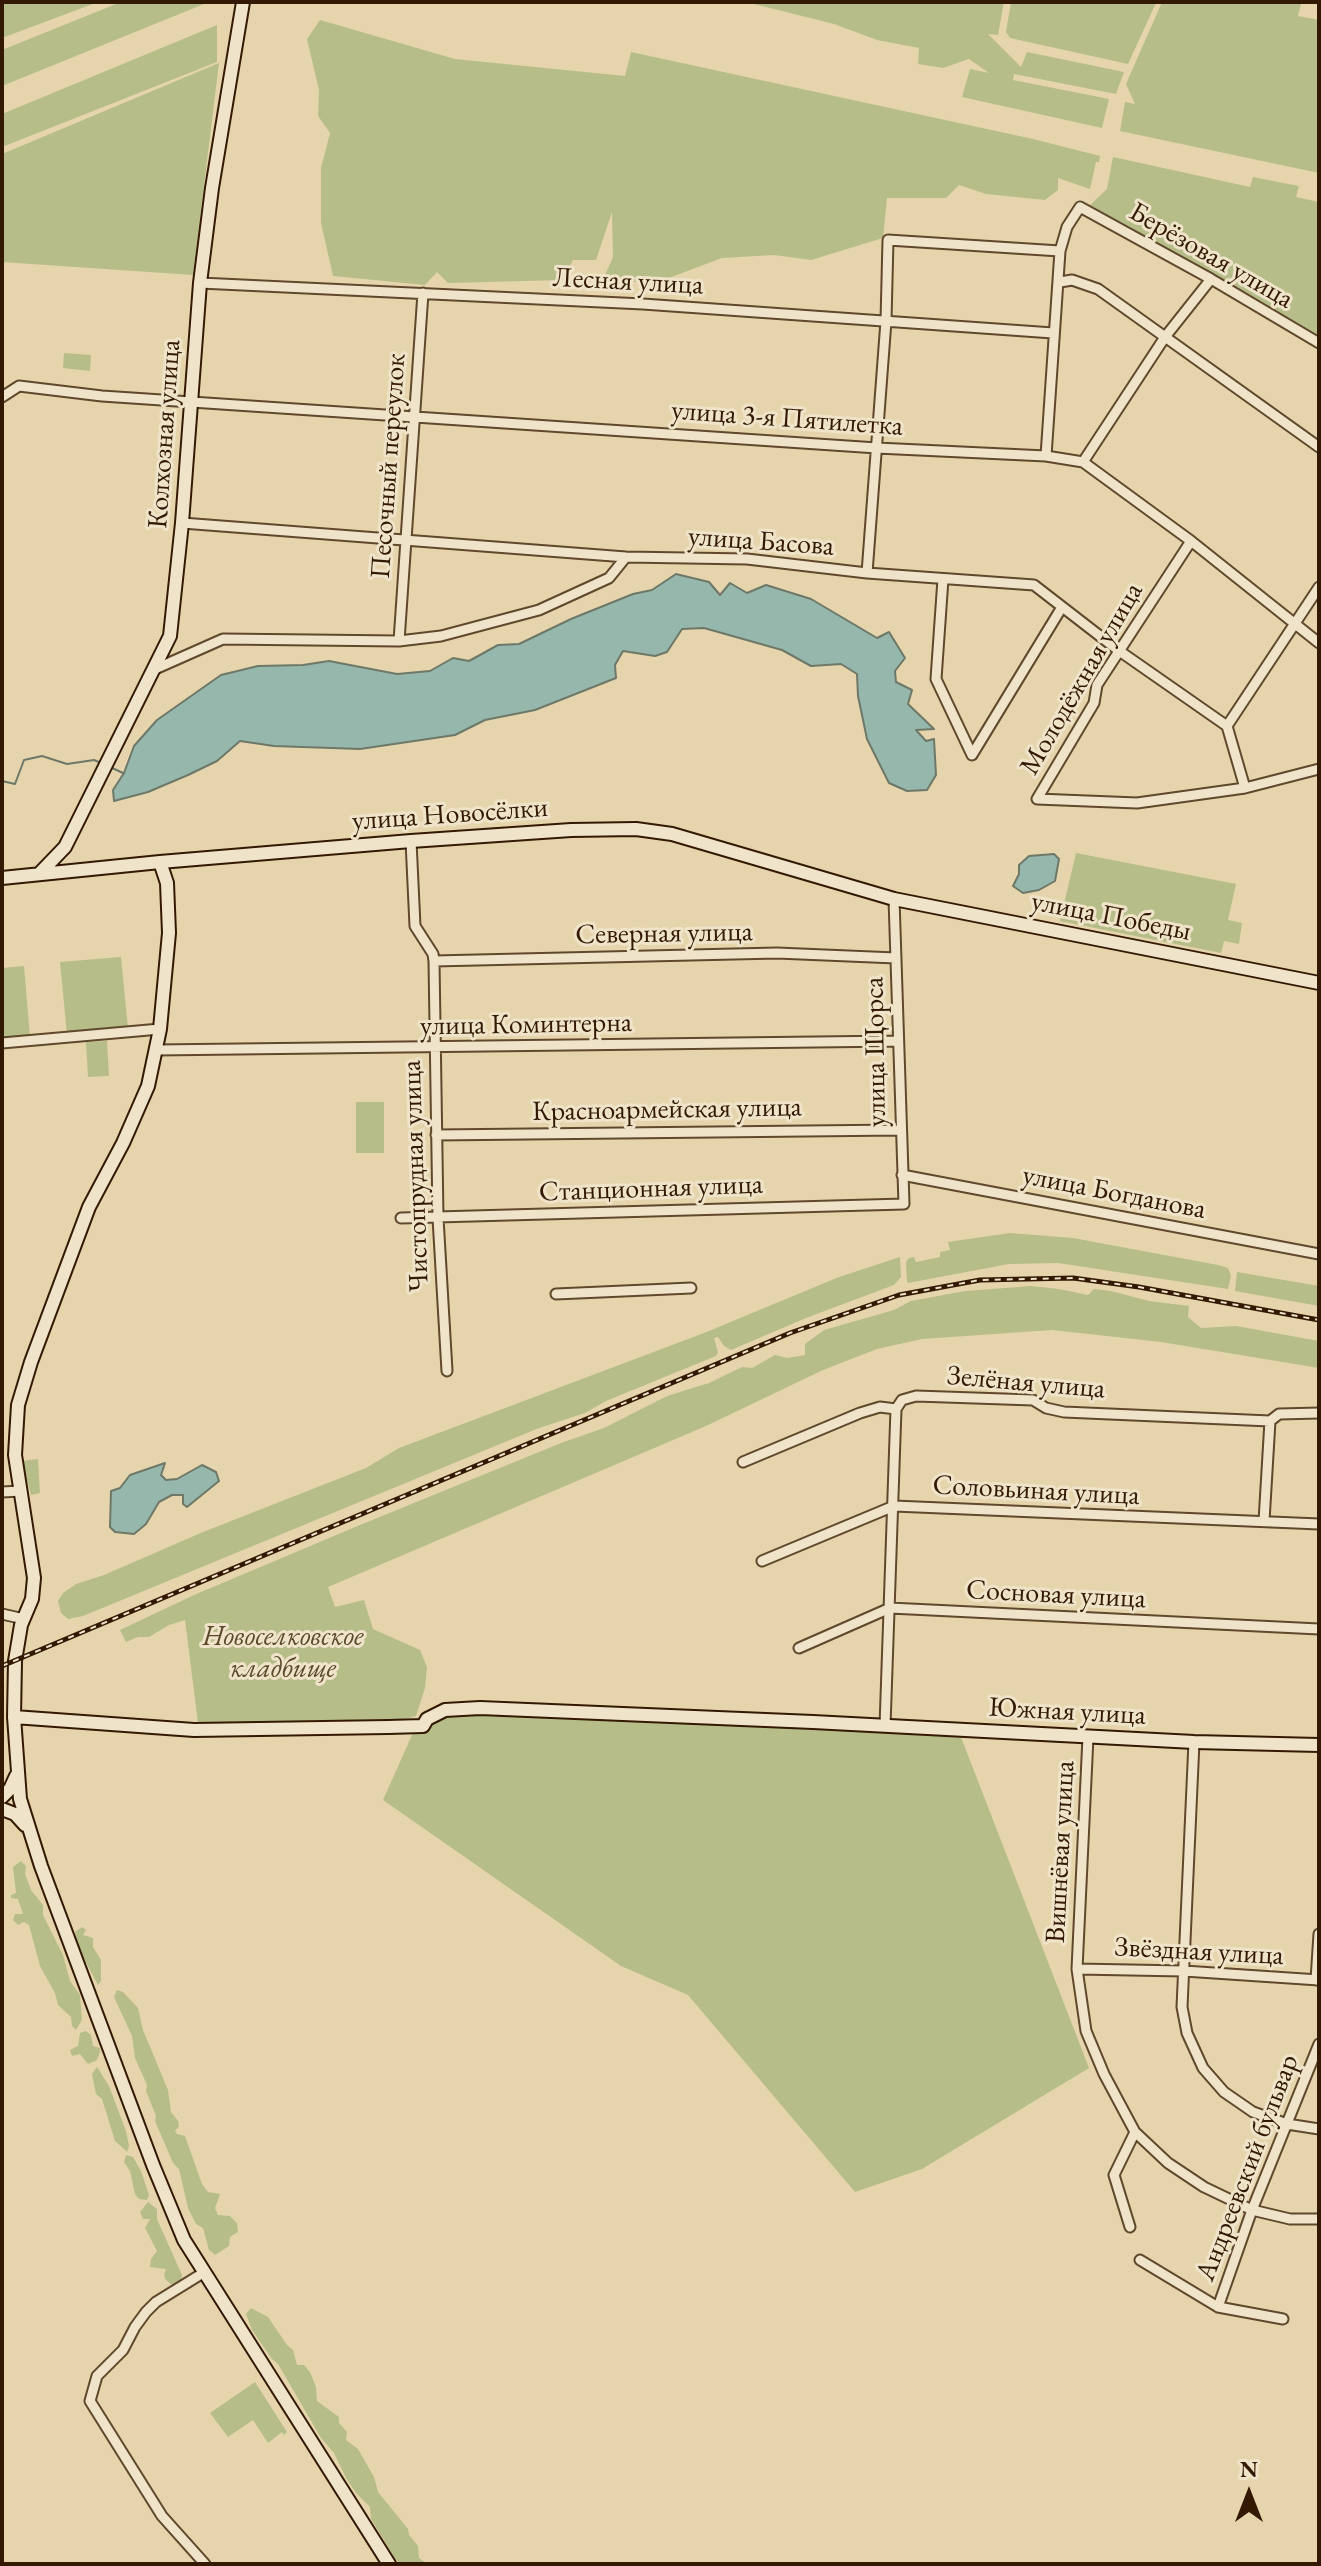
<!DOCTYPE html>
<meta charset="utf-8">
<style>
body{margin:0}
#map{position:relative;width:1321px;height:2566px;overflow:hidden;background:#e6d5ac;font-family:"EB Garamond",serif}
canvas{display:block}
.frame{position:absolute;inset:0;border:4px solid #331901;pointer-events:none}
.north{position:absolute;left:1209px;top:2454px;width:80px;height:80px;-webkit-text-stroke:6px #efe4c9;paint-order:stroke;rotate:0deg;font-size:22px;font-weight:700;line-height:32px;text-align:center;color:#331901}
.north::after{content:'';display:block;margin:auto;width:28px;height:36px;background:#331901;clip-path:polygon(50% 0,100% 100%,50% 72%,0 100%)}
</style>
<div id="map">
<canvas width="1321" height="2566"></canvas>
<div class="frame"></div>
<div class="north">N</div>
</div>
<script>
const c = document.querySelector('canvas').getContext('2d');
c.lineJoin = 'round';
function paint(path, color) {
  c.fillStyle = color;
  c.fill(path, 'evenodd');
}
function shape(rows) {
  const path = new Path2D();
  for (const r of rows) {
    path.moveTo(r[0], r[1]);
    for (let i = 2; i < r.length; i += 2) path.lineTo(r[i], r[i + 1]);
  }
  return path;
}
function stroke(path, color, width, dash) {
  c.strokeStyle = color;
  c.lineWidth = width;
  c.lineCap = dash ? 'butt' : 'round';
  c.setLineDash(dash || []);
  c.stroke(path);
}
function label(font, color, halo, rows, align = 'center') {
  c.font = font + ' "EB Garamond",serif';
  c.lineWidth = 6;
  c.setLineDash([]);
  c.textBaseline = 'middle';
  c.strokeStyle = halo;
  c.fillStyle = color;
  for (const [text, x, y, turn = 0] of rows) {
    c.save();
    c.translate(x, y);
    c.rotate((+turn || 0) * Math.PI / 180);
    c.textAlign = isNaN(turn) ? turn : align;
    if (halo) c.strokeText(text, 0, 0);
    c.fillText(text, 0, 0);
    c.restore();
  }
}
const green = shape([
 [2,2,98,2,2,38],
 [121,2,209,2,2,86,2,50],
 [746,2,1004,2,998,35,988,34,1021,67,1027,52,1124,72,1116,94,1014,74,1013,80,1109,99,1102,128,962,97,970,69,989,73,969,59,943,68,918,64,919,48,877,40,834,24],
 [1011,2,1154,2,1156,3,1128,64,1010,38,1006,32],
 [1162,2,1319,2,1319,4,1301,4,1298,16,1319,20,1319,173,1120,131,1125,102,1135,104,1126,84],
 [320,20,455,59,625,76,631,52,1033,139,1100,156,1099,162,1096,162,1090,189,1058,178,1058,190,1045,200,986,194,959,185,946,198,887,198,883,238,811,260,774,255,722,258,658,282,602,282,613,257,612,212,596,260,573,260,563,280,448,283,437,272,425,285,333,276,321,223,321,168,330,133,318,116,319,90,307,39],
 [217,25,217,62,2,147,2,114],
 [219,63,193,275,2,262,2,154],
 [1113,157,1250,187,1253,177,1299,186,1296,197,1319,202,1319,343,1086,209,1107,189],
 [64,353,91,355,90,371,63,368],
 [1076,853,1236,884,1228,920,1242,923,1239,944,1224,941,1221,953,1060,921],
 [121,957,128,1029,67,1034,60,962],
 [24,966,30,1037,2,1039,2,968],
 [107,1041,109,1076,88,1077,86,1042],
 [356,1102,384,1102,384,1153,356,1153],
 [1010,1233,1073,1238,1218,1265,1228,1268,1231,1276,1228,1289,1058,1263,1009,1264,908,1283,907,1281,906,1262,909,1258,914,1257,916,1262,940,1257,940,1252,950,1250,948,1242],
 [900,1257,901,1277,894,1285,806,1318,731,1350,724,1346,718,1337,714,1338,718,1352,716,1356,606,1401,585,1413,539,1428,83,1616,68,1619,61,1613,58,1601,63,1593,76,1584,104,1575,203,1532,366,1468,399,1448,704,1333,839,1277],
 [1237,1272,1319,1286,1319,1306,1235,1291],
 [1031,1286,1059,1289,1088,1295,1094,1289,1111,1291,1149,1301,1189,1306,1188,1317,1201,1328,1236,1326,1319,1341,1319,1368,1161,1342,1052,1330,922,1339,877,1349,823,1370,706,1426,328,1587,335,1607,364,1600,373,1629,420,1650,427,1667,425,1688,416,1716,405,1719,198,1723,185,1620,169,1625,149,1637,138,1637,126,1642,120,1630,194,1595,360,1525,561,1443,604,1428,667,1396,709,1383,742,1367,752,1368,775,1355,787,1358,805,1355,805,1344,824,1330,894,1310,911,1301,965,1291],
 [38,1459,40,1493,31,1495,22,1461],
 [445,1710,959,1732,1089,2068,922,2169,855,2192,688,1995,621,1966,383,1800,416,1726],
 [21,1861,26,1866,25,1874,31,1890,43,1905,43,1915,63,1955,70,1981,80,1995,82,2020,76,2030,72,2026,71,2017,58,2005,55,1993,40,1966,29,1925,24,1922,18,1925,13,1920,15,1914,23,1914,18,1899,11,1898,11,1895,16,1893,13,1867],
 [82,1927,86,1930,83,1935,93,1938,93,1947,101,1960,101,1981,98,1985,78,1947,75,1932],
 [117,1990,123,1992,138,2008,143,2030,168,2090,171,2112,178,2121,179,2126,175,2131,177,2134,185,2136,202,2184,208,2192,220,2194,215,2208,218,2215,230,2216,237,2223,238,2232,230,2237,229,2246,215,2255,209,2250,203,2228,196,2224,188,2208,179,2169,173,2163,155,2121,156,2116,146,2091,147,2085,135,2058,132,2036,114,1997],
 [86,2031,91,2035,93,2046,100,2048,100,2052,97,2060,88,2064,80,2054,72,2056,70,2050,78,2046,80,2033],
 [97,2067,109,2086,126,2131,129,2146,127,2152,115,2141,102,2099,96,2094,92,2074],
 [126,2155,133,2157,141,2171,149,2195,147,2200,139,2199,135,2194,130,2171,124,2162],
 [148,2202,157,2209,157,2219,182,2275,181,2281,175,2285,172,2285,166,2280,164,2275,166,2269,150,2267,151,2259,157,2251,145,2228,150,2219,143,2219,140,2212],
 [251,2308,268,2317,287,2345,293,2350,297,2365,304,2365,310,2372,316,2387,317,2401,339,2417,339,2423,347,2432,346,2440,358,2449,374,2477,378,2492,408,2529,409,2535,418,2546,419,2558,427,2564,401,2564,396,2560,371,2519,370,2507,356,2493,346,2478,334,2453,321,2438,278,2364,272,2359,252,2330,246,2314],
 [255,2382,287,2432,284,2435,282,2432,268,2443,253,2420,228,2437,210,2413]
]);
const water = shape([
 [676,574,709,582,720,595,730,583,747,593,766,585,811,599,877,638,889,632,905,658,895,671,896,682,912,690,908,704,934,729,916,730,926,741,934,739,936,775,927,790,907,791,889,783,867,739,858,696,857,674,841,664,811,666,782,650,704,628,682,629,667,652,655,656,623,651,615,665,616,678,535,710,485,720,455,735,360,749,274,746,240,741,217,761,188,775,148,792,114,801,113,790,124,773,134,746,157,720,221,675,258,666,303,665,329,661,397,674,430,671,453,658,469,661,498,645,519,644,571,619,633,594,652,590,676,574],
 [1054,854,1059,859,1055,881,1039,890,1023,893,1013,886,1019,874,1019,865,1029,856,1054,854],
 [165,1463,161,1475,166,1480,177,1479,202,1465,216,1472,219,1481,187,1507,183,1504,183,1495,172,1495,159,1502,146,1524,134,1534,115,1532,110,1527,111,1491,120,1488,130,1475,165,1463]
]);
const stream = shape([
 [110,767,123,773],
 [2,781,15,784,24,760,42,756,67,764,94,760,101,763]
]);
const street = shape([
 [1060,282,1072,280,1098,289,1319,447],
 [200,283,643,304,1053,333],
 [2,397,19,386,102,396,877,448,1046,456,1083,462,1191,541,1319,643],
 [1046,456,1060,251,1067,227,1080,207,1211,279,1319,343],
 [1083,462,1165,337,1211,279],
 [182,523,626,557,747,559,867,573,1034,585,1118,650,1227,726,1245,788],
 [1191,541,1097,685,1094,703,1037,799,1137,803,1245,788,1319,769],
 [867,573,886,321,888,240,1060,251],
 [943,579,936,679,972,755,1062,607],
 [399,641,423,293],
 [153,670,223,639,399,641,441,636,539,610,609,578,626,557],
 [1227,726,1319,587],
 [411,841,415,926,433,954,434,961,438,1218,447,1371],
 [434,961,777,953,896,958],
 [2,1043,160,1029],
 [156,1050,898,1041],
 [436,1135,899,1130],
 [902,1175,1319,1254],
 [401,1218,904,1204,894,899],
 [556,1294,691,1288],
 [743,1462,860,1413,880,1407,896,1409,902,1400,916,1396,1033,1400,1046,1408,1064,1412,1270,1421,1279,1414,1319,1413],
 [2,1492,21,1491],
 [1264,1521,1270,1421],
 [762,1561,894,1506,1319,1524],
 [2,1614,24,1619],
 [799,1648,890,1608,1319,1629],
 [885,1726,896,1409],
 [1088,1737,1077,1969,1086,2031,1104,2074,1135,2132,1168,2163,1204,2187,1252,2210,1290,2219,1319,2219],
 [1194,1742,1182,2007,1187,2033,1203,2068,1224,2092,1253,2112,1287,2124,1319,2129],
 [1077,1969,1184,1971,1319,1980],
 [1316,1980,1319,1934],
 [1130,2227,1114,2175,1135,2132],
 [1140,2260,1218,2307,1283,2319],
 [203,2273,156,2302,146,2312,135,2327,123,2350,97,2376,90,2401,162,2516,205,2564],
 [1218,2307,1252,2210,1319,2044]
]);
const secondary = shape([
 [160,862,167,883,169,933,160,1029,148,1086,123,1143,89,1207,31,1362,18,1405,15,1455,34,1578,32,1599,21,1625,15,1661,14,1717,20,1799,41,1866,153,2165,184,2240,389,2564],
 [39,874,65,847,170,636,182,523,200,283,212,188,243,2],
 [2,878,160,862,411,841,571,830,636,829,672,834,894,899,1319,983],
 [14,1717,194,1730,388,1727,423,1726,427,1719,445,1710,480,1708,813,1722,1194,1742,1319,1745],
 [2,1797,10,1789,16,1776],
 [2,1809,15,1814,25,1825]
]);
const rail = shape([
 [2,1666,790,1333,899,1295,980,1280,1073,1278,1139,1287,1319,1320]
]);
const streetNames = [
 ["Берёзовая улица",1211,256,30],
 ["Лесная улица",628,282,3],
 ["улица 3-я Пятилетка",787,419,4],
 ["Колхозная улица",165,434,-86],
 ["Песочный переулок",389,466,-86],
 ["улица Басова",761,542,4],
 ["Молодёжная улица",1082,679,-60],
 ["улица Новосёлки",450,815,-4],
 ["улица Победы",1111,917,11],
 ["Северная улица",664,934,-1],
 ["улица Коминтерна",526,1025,-1],
 ["улица Щорса",876,1052,-91],
 ["Красноармейская улица",667,1110,-1],
 ["Чистопрудная улица",416,1176,-92],
 ["Станционная улица",651,1189,-2],
 ["улица Богданова",1114,1193,11],
 ["Зелёная улица",1026,1383,5],
 ["Соловьиная улица",1036,1491,3],
 ["Сосновая улица",1056,1595,3],
 ["Южная улица",1067,1712,3],
 ["Вишнёвая улица",1061,1852,-87],
 ["Звёздная улица",1199,1952,3],
 ["Андреевский бульвар",1248,2168,-69]
];
const parkNames = [
 ["Новоселковское",283,1637],
 ["кладбище",283,1669]
];
paint(green, '#b6bd89');
paint(water, '#96b8ac');
stroke(water, '#6e7868', 2);
stroke(stream, '#6e7868', 2);
stroke(street, '#60482c', 13);
stroke(secondary, '#331901', 16);
stroke(street, '#efe4c9', 9);
stroke(secondary, '#efe4c9', 12);
stroke(rail, '#331901', 5);
stroke(rail, '#efe4c9', 2, [6]);
label('28px', '#331901', '#efe4c9', streetNames);
label('italic 28px', '#5a4a2a', '#efe4c9', parkNames);
</script>
